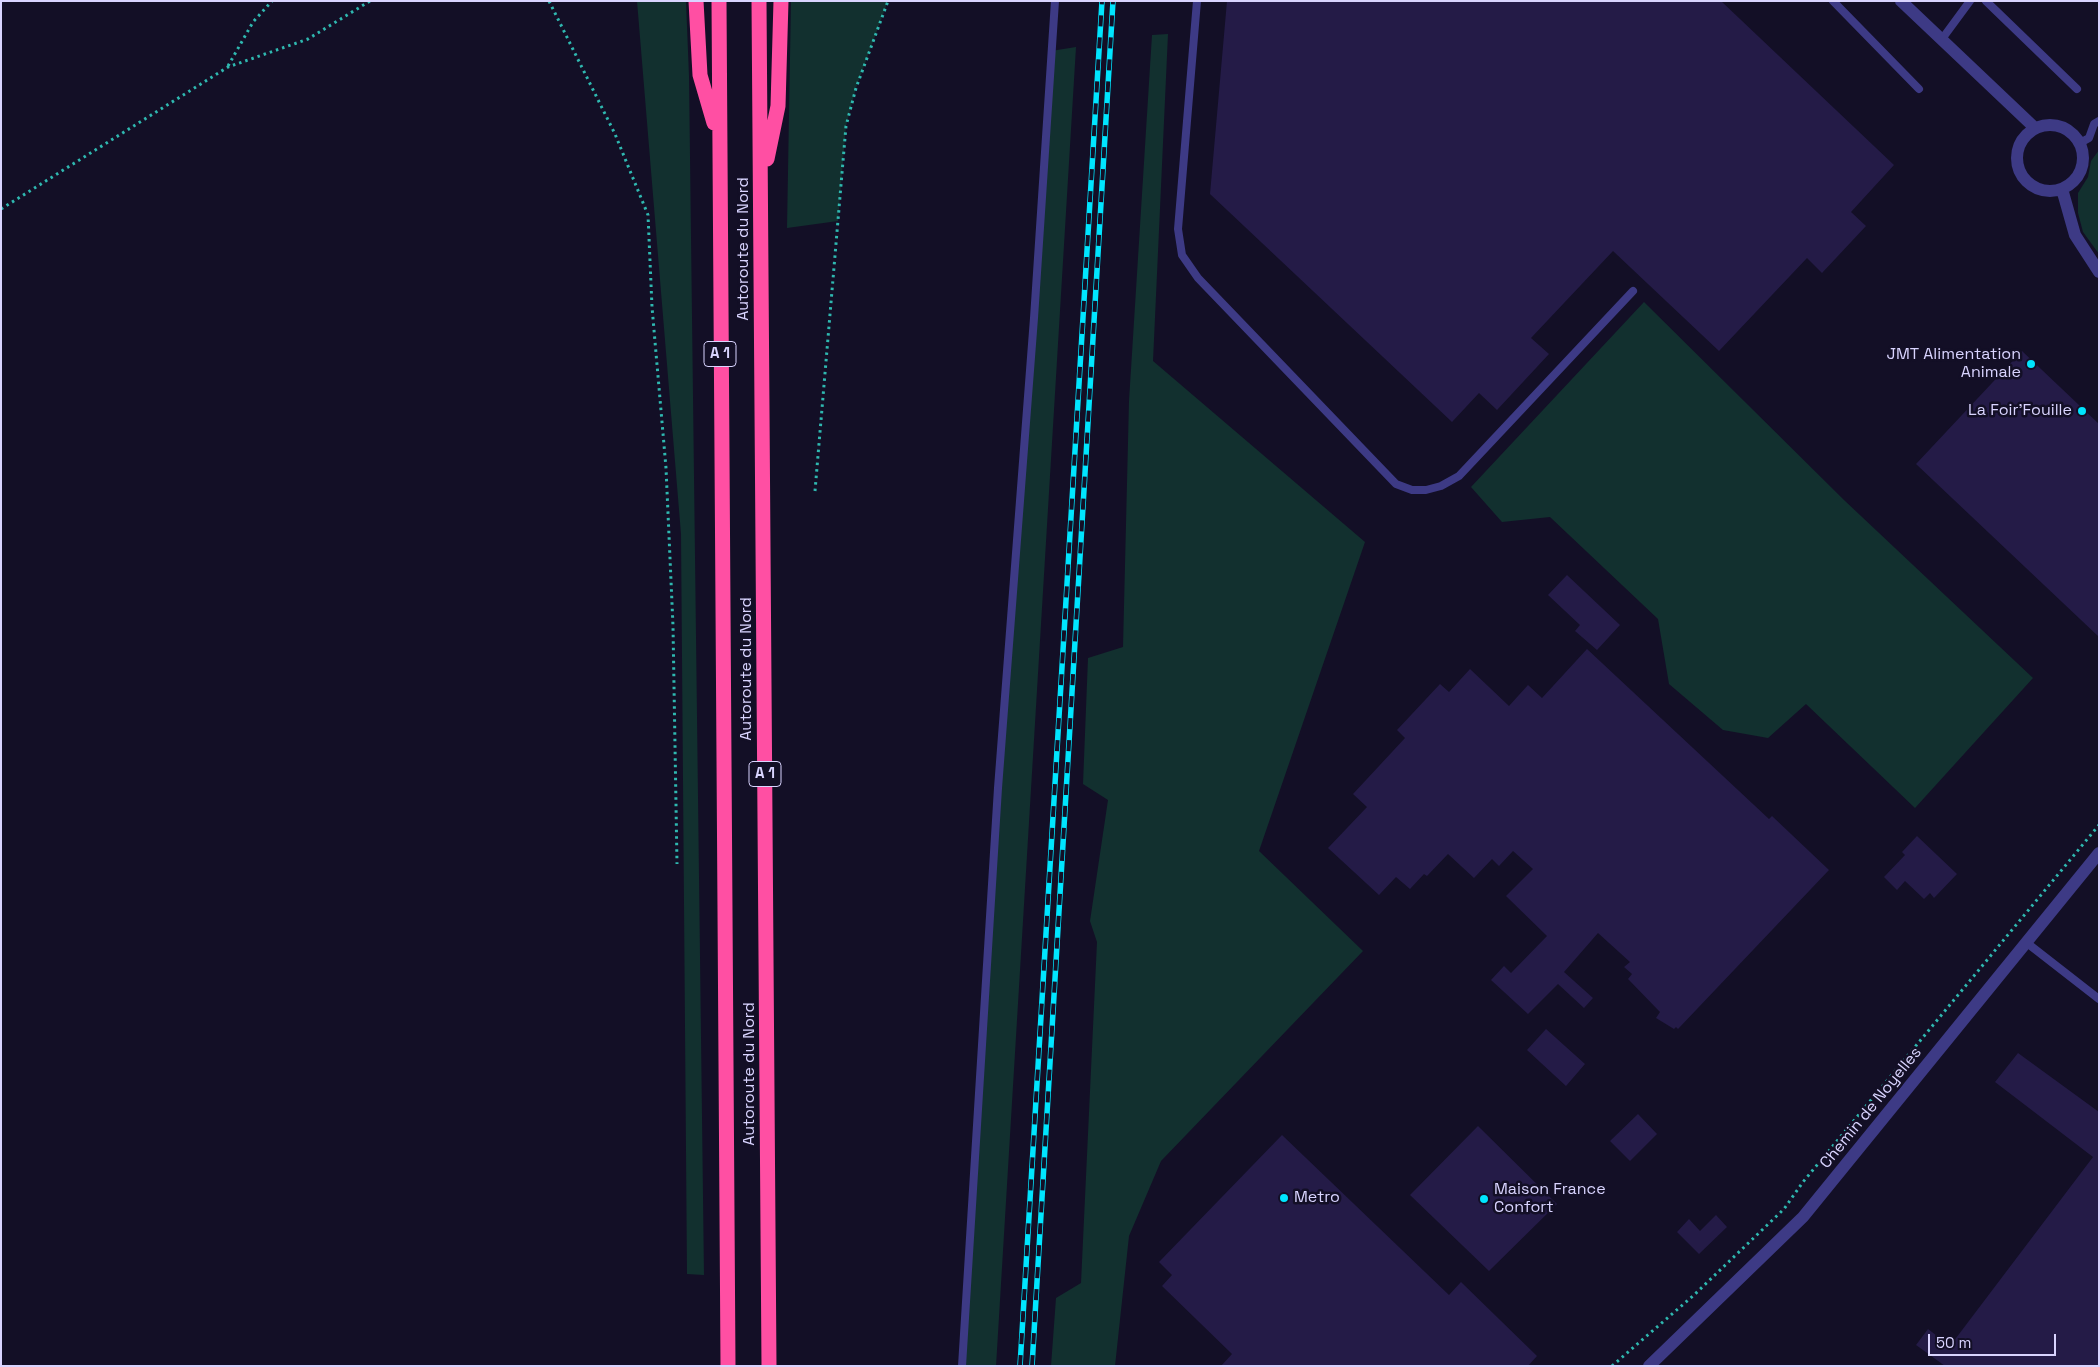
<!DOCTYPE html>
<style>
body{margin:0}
#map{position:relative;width:2100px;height:1367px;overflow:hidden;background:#130f26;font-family:"Space Grotesk",sans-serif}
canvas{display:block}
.frame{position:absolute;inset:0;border:2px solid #d9d4ff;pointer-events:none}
.scale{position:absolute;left:1928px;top:1334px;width:128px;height:22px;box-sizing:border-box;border:2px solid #d9d4ff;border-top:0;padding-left:6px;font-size:15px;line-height:18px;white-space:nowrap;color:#d9d4ff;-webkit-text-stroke:4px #130f26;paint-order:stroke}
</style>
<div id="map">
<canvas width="2100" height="1367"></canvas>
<div class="frame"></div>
<div class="scale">50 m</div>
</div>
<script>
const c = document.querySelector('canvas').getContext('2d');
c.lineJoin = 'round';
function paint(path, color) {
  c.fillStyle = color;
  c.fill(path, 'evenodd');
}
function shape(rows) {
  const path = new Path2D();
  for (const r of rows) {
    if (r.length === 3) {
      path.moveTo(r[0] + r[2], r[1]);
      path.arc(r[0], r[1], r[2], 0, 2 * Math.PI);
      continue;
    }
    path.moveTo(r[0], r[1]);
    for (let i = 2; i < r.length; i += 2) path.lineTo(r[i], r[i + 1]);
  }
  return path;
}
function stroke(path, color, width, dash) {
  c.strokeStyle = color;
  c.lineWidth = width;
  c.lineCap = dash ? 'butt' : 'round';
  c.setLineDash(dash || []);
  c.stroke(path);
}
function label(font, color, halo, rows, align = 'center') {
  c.font = font + ' "Space Grotesk",sans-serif';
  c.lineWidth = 5;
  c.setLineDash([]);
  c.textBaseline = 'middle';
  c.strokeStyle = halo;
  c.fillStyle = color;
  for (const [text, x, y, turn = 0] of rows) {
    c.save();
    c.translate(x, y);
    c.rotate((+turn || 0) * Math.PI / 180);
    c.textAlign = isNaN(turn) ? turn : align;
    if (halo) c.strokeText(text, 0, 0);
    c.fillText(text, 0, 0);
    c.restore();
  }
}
const green = shape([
 [637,1,686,1,689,76,704,1275,687,1274,681,534],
 [791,1,888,1,856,88,846,126,838,221,787,228],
 [1168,34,1153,361,1365,542,1259,851,1363,951,1161,1161,1129,1236,1115,1366,1051,1366,1056,1298,1081,1283,1097,942,1090,921,1108,800,1083,784,1088,658,1123,647,1129,401,1152,35],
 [1076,47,996,1366,964,1366,998,788,1051,51],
 [2099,150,2099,254,2083,232,2078,213,2078,193,2088,177,2091,161],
 [1644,302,1844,500,2033,678,1915,808,1806,704,1768,738,1723,730,1669,684,1658,619,1550,517,1502,522,1471,487]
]);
const building = shape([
 [1227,1,1721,1,1894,165,1851,212,1866,226,1822,273,1807,258,1719,351,1613,251,1531,338,1549,354,1497,410,1479,393,1452,422,1210,194],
 [2022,351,2099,424,2099,637,1916,464],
 [1567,575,1620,625,1597,650,1575,631,1580,625,1548,595],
 [1587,649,1769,819,1772,816,1829,870,1678,1029,1676,1027,1674,1029,1656,1018,1660,1012,1628,979,1632,974,1624,967,1630,962,1598,933,1564,972,1593,998,1584,1008,1558,984,1528,1014,1491,980,1504,966,1511,973,1547,936,1506,896,1533,869,1513,851,1499,866,1492,859,1474,878,1448,854,1427,876,1424,874,1410,889,1396,877,1379,895,1328,848,1367,807,1353,794,1405,738,1397,730,1440,684,1449,692,1470,669,1509,706,1528,685,1542,698],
 [1917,836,1957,874,1934,898,1930,893,1924,899,1905,881,1897,890,1884,877,1905,855,1902,852],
 [1546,1029,1585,1064,1566,1086,1527,1050],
 [2018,1053,2099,1112,2099,1366,1945,1366,1916,1345,1928,1329,1950,1346,2093,1157,1995,1082],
 [1638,1114,1657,1134,1630,1161,1610,1141],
 [1478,1126,1557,1204,1489,1271,1410,1195],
 [1282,1135,1449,1295,1461,1282,1537,1356,1528,1366,1221,1366,1232,1354,1162,1286,1172,1275,1159,1262],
 [1716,1215,1727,1227,1699,1254,1677,1232,1689,1219,1700,1231]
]);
const path = shape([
 [549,1,615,134,648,215,652,307,666,468,673,626,677,864],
 [228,66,253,22,272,1],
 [1,209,228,67,308,39,370,1],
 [815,491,846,126,856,88,888,1],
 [1612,1366,1694,1295,1784,1209,1803,1182,2099,825]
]);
const service = shape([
 [1197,1,1178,229,1182,255,1198,278,1396,484,1412,490,1426,490,1441,486,1459,476,1633,291],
 [1833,1,1919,89],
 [1986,1,2077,89],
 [1942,39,1970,1],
 [2080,143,2089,138,2094,124,2099,121],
 [2027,943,2099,999],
 [962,1366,998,788,1034,318,1055,1]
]);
const minor = shape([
 [1901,1,2035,128],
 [2050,158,33],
 [2062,189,2075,235,2099,272]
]);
const tertiary = shape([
 [1649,1366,1803,1217,2099,853]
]);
const motorway = shape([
 [696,1,700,75,714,123],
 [719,1,728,1366],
 [759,1,769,1366],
 [767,159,778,106,781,1]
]);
const rail = shape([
 [1020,1366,1102,1],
 [1032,1366,1113,1]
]);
const markers = [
 [2031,364,5,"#00e5ff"],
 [2082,411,5,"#00e5ff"],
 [1284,1198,5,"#00e5ff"],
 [1484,1199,5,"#00e5ff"]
];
const shields = [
 [720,354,32],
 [765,774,32]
];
const shieldNames = [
 ["A 1",720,354],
 ["A 1",765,774]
];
const streetNames = [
 ["Autoroute du Nord",744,249,-90],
 ["Autoroute du Nord",747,669,-90],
 ["Autoroute du Nord",750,1074,-90],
 ["Chemin de Noyelles",1871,1108,-51]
];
const poiNames = [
 ["JMT Alimentation",2021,355],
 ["Animale",2021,373],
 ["La Foir'Fouille",2072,411],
 ["Maison France",1494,1190,"left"],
 ["Confort",1494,1208,"left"],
 ["Metro",1294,1198,"left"]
];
paint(green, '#12302f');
paint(building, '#241b47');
stroke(path, '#2fb8b0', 3, [2.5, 4]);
stroke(service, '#3d3a85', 8);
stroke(minor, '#3d3a85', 12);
stroke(tertiary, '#3d3a85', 12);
stroke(motorway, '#ff4fa3', 15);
stroke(rail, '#00e5ff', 5.5);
stroke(rail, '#130f26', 4, [11]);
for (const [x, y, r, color] of markers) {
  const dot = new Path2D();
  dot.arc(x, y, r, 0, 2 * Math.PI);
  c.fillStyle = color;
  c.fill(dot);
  stroke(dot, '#130f26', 2);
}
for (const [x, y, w] of shields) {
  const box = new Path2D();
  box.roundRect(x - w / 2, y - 12.5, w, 25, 4);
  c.fillStyle = '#130f26';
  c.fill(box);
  stroke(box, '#d9d4ff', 1);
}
label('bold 15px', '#d9d4ff', null, shieldNames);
label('16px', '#d9d4ff', '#130f26', streetNames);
label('16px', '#d9d4ff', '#130f26', poiNames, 'right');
</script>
